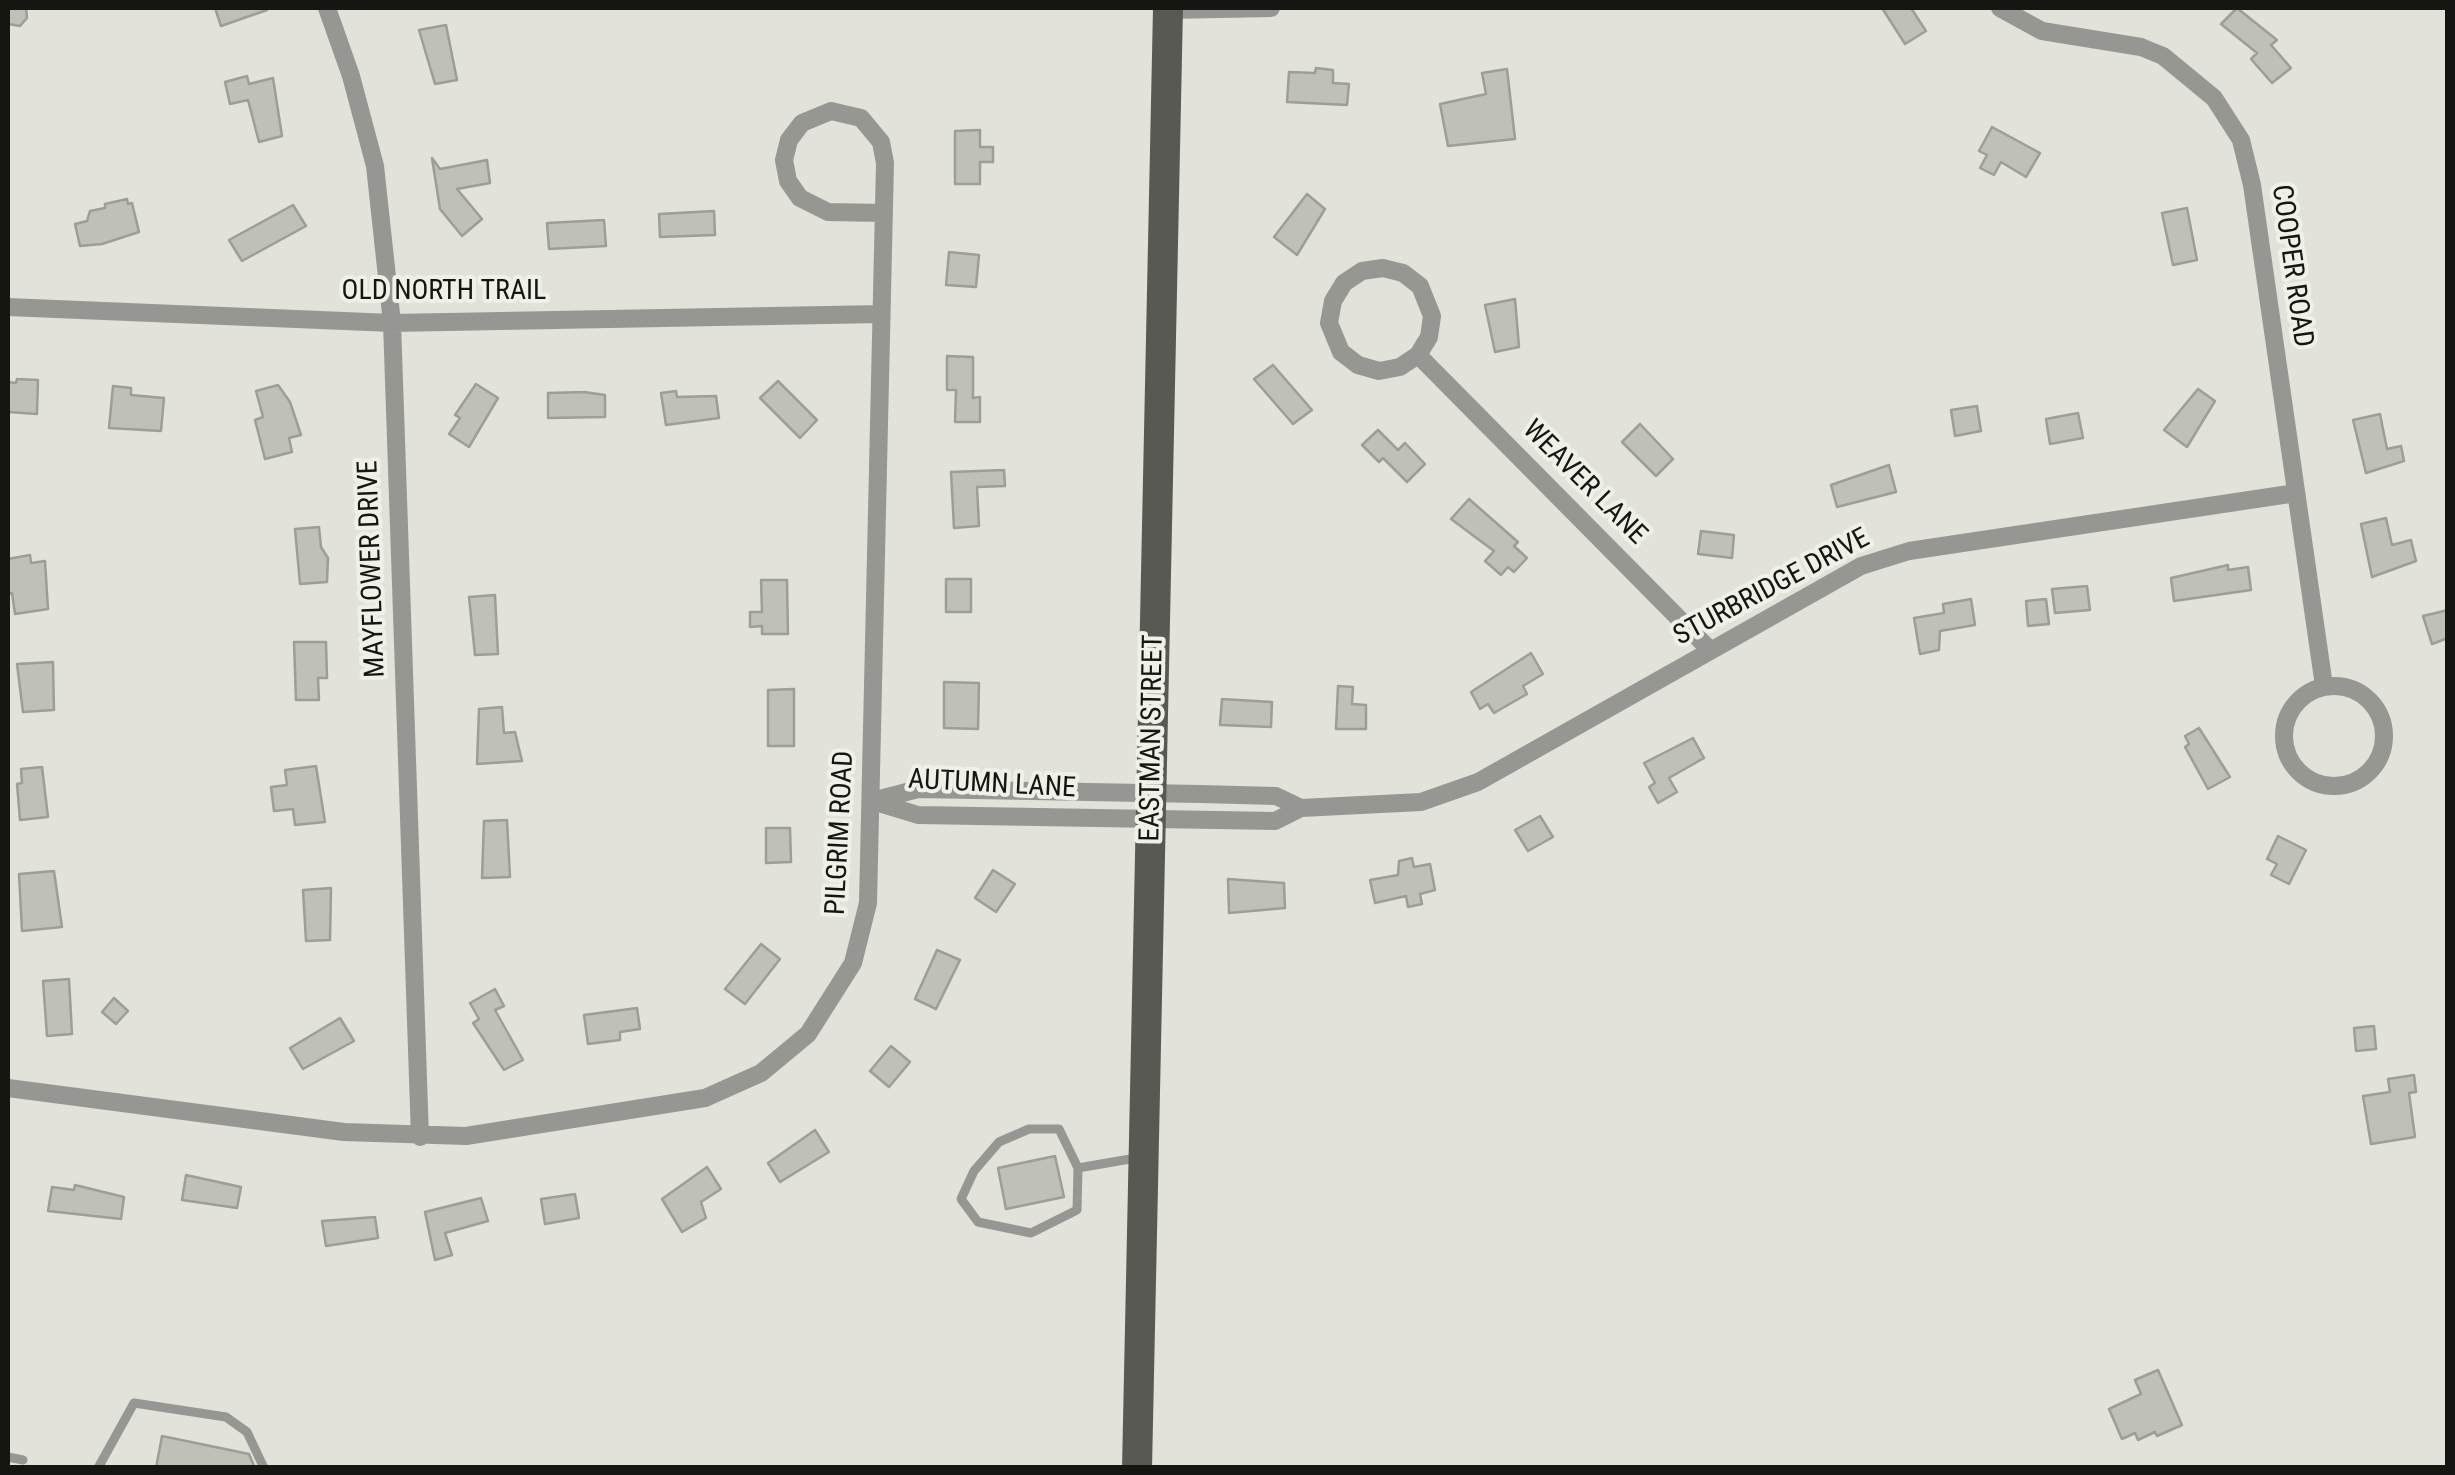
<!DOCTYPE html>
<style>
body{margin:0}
#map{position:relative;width:2455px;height:1475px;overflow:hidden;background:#e2e2da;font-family:"Roboto Condensed",sans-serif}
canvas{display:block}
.frame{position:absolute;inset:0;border:10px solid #151512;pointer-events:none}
</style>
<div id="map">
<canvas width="2455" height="1475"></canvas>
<div class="frame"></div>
</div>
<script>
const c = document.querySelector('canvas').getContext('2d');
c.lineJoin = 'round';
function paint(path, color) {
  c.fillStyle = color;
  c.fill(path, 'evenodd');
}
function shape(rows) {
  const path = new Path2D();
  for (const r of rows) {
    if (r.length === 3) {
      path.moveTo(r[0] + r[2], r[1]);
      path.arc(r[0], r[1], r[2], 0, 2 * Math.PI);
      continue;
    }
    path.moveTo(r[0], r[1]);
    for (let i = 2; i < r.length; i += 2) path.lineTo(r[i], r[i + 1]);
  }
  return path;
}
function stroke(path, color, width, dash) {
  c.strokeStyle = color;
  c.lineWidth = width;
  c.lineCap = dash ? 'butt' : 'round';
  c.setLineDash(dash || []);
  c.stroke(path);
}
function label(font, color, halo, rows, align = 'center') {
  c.font = font + ' "Roboto Condensed",sans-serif';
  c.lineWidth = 8;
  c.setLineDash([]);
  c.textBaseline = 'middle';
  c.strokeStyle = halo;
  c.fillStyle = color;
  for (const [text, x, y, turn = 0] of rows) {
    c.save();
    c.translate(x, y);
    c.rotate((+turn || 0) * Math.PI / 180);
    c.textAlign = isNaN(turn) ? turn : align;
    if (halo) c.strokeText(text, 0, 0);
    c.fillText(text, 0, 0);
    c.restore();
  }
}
const building = shape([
 [8,8,26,8,27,18,20,26,8,24,8,8],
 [215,8,266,8,267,10,221,26,215,8],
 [1882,8,1911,8,1926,31,1905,44,1882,8],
 [2237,8,2277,40,2271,45,2291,68,2272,83,2251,59,2257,53,2221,24,2237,8],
 [446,25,457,80,435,84,419,30,446,25],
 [1316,68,1333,70,1333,83,1349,84,1347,105,1287,102,1289,72,1315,73,1316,68],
 [1507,69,1515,139,1448,146,1440,104,1486,94,1482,73,1507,69],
 [247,76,249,84,273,78,282,136,259,142,248,100,230,104,225,82,247,76],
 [1992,127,2040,153,2026,177,2001,162,1994,175,1980,168,1987,155,1979,151,1992,127],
 [980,130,980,147,993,147,993,162,980,162,980,184,955,184,955,131,980,130],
 [432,158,440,169,487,160,490,183,457,189,482,219,462,236,440,209,432,158],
 [1307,194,1325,209,1297,255,1274,237,1307,194],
 [127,199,128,204,132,203,139,232,102,244,80,246,75,224,87,221,90,211,105,208,105,204,127,199],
 [293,205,306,226,242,261,229,240,293,205],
 [2187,208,2197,260,2173,265,2162,213,2187,208],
 [714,211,715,235,660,237,659,214,714,211],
 [604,220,606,246,549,249,547,223,604,220],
 [949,252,979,255,976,287,946,285,949,252],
 [1515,299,1519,347,1495,352,1485,305,1515,299],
 [947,356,973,357,973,398,980,397,980,422,955,422,956,390,947,390,947,356],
 [1273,365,1312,410,1293,424,1254,379,1273,365],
 [17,379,38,380,37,414,8,412,8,382,16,383,17,379],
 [778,381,817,420,800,438,760,398,778,381],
 [476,384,498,398,469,447,449,434,460,418,455,415,476,384],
 [278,385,290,402,301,435,289,438,292,452,265,459,255,420,263,417,256,391,278,385],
 [113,386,131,388,131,395,164,398,161,431,109,428,113,386],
 [2198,389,2215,401,2187,447,2164,430,2198,389],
 [676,391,677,397,716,396,719,418,666,425,661,393,676,391],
 [584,392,605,395,605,417,548,418,548,393,584,392],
 [1977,406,1981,431,1955,436,1951,410,1977,406],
 [2078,413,2083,438,2050,444,2046,419,2078,413],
 [2380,414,2387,449,2401,446,2404,461,2366,473,2353,420,2380,414],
 [1640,424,1673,459,1656,476,1622,442,1640,424],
 [1378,430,1398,450,1405,443,1425,464,1407,482,1383,458,1379,462,1362,445,1378,430],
 [1889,465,1896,492,1837,507,1831,485,1889,465],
 [1004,470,1005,486,977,487,979,526,954,528,951,472,1004,470],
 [1469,499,1518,542,1514,546,1527,558,1514,572,1508,567,1501,575,1485,561,1494,551,1451,519,1469,499],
 [2386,518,2392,545,2411,540,2416,561,2372,577,2361,524,2386,518],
 [319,527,321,547,328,558,327,582,300,584,295,529,319,527],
 [1701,531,1734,535,1732,558,1698,554,1701,531],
 [30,555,31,563,45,561,48,609,15,614,12,593,8,594,8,559,30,555],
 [2228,565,2228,570,2248,567,2251,590,2174,601,2171,578,2228,565],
 [946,579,971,579,971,612,946,612,946,579],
 [761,580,787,580,788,634,762,634,762,626,750,627,750,612,762,612,761,580],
 [2087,586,2090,610,2055,613,2052,589,2087,586],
 [495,595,498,654,475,655,469,597,495,595],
 [1971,599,1975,625,1940,631,1939,650,1920,654,1914,618,1944,613,1943,604,1971,599],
 [2046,599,2049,624,2028,626,2026,601,2046,599],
 [2448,610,2448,638,2432,644,2423,616,2448,610],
 [294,642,326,642,327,678,318,678,319,700,296,700,294,642],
 [1531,653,1543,674,1523,686,1527,694,1494,713,1488,704,1480,709,1471,692,1531,653],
 [53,662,54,710,23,712,17,664,53,662],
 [944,682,979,683,978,729,944,728,944,682],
 [1338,686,1353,687,1352,704,1366,705,1366,729,1336,729,1338,686],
 [794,689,794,746,768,746,768,690,794,689],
 [1222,699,1272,702,1271,727,1220,725,1222,699],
 [502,707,504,733,515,732,522,761,477,764,479,709,502,707],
 [2199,728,2230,777,2208,789,2185,747,2189,744,2185,736,2199,728],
 [1693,738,1704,758,1669,778,1677,792,1658,803,1649,787,1655,783,1644,763,1693,738],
 [316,766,325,822,295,825,293,809,274,811,271,787,287,785,285,770,316,766],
 [42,767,48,817,20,820,17,784,22,783,21,769,42,767],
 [1540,816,1553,837,1528,851,1515,830,1540,816],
 [507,820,510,877,482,878,484,821,507,820],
 [766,828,790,828,791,862,766,863,766,828],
 [2278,836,2306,850,2289,884,2271,875,2277,864,2267,859,2278,836],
 [1412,858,1414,867,1430,864,1435,890,1420,894,1422,904,1408,907,1406,896,1375,903,1370,880,1398,875,1399,861,1412,858],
 [993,870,1015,884,996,912,975,898,993,870],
 [54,871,62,927,22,931,19,874,54,871],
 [1228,879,1284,883,1285,908,1229,913,1228,879],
 [331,888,330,940,306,941,303,890,331,888],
 [761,944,780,959,745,1004,725,989,761,944],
 [937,950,960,960,936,1009,915,999,937,950],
 [69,979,72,1034,47,1036,43,981,69,979],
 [495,989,504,1006,495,1010,523,1060,504,1070,473,1023,479,1019,470,1003,495,989],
 [114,998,128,1011,116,1024,102,1012,114,998],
 [637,1008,640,1029,620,1032,620,1040,588,1044,584,1015,637,1008],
 [340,1018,354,1041,303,1069,290,1048,340,1018],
 [2374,1026,2376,1049,2356,1051,2354,1028,2374,1026],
 [891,1046,910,1062,889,1087,870,1071,891,1046],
 [2414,1075,2416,1092,2409,1093,2415,1137,2371,1144,2363,1096,2390,1092,2388,1079,2414,1075],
 [815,1130,829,1152,780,1182,768,1163,815,1130],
 [1055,1156,1064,1197,1006,1209,998,1168,1055,1156],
 [707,1167,721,1189,701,1202,706,1218,682,1232,662,1199,707,1167],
 [186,1175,241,1187,237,1208,182,1200,186,1175],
 [75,1185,124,1197,121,1219,48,1211,52,1187,74,1190,75,1185],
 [575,1194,579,1218,545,1224,541,1199,575,1194],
 [481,1198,488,1221,445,1233,452,1255,435,1260,425,1212,481,1198],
 [375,1217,378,1238,326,1246,322,1221,375,1217],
 [2158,1370,2182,1425,2157,1436,2155,1432,2138,1440,2135,1433,2122,1439,2109,1409,2141,1394,2135,1380,2158,1370],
 [162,1436,249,1454,255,1468,156,1468,162,1436]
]);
const lane = shape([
 [1078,1168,1059,1129,1029,1129,999,1142,974,1171,961,1199,978,1222,1031,1233,1077,1210,1078,1168,1136,1158],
 [8,1457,23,1460],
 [98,1468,134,1403,226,1417,247,1432,264,1468]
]);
const street = shape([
 [327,8,351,76,375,166,392,323,420,1137],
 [2000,8,2042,31,2141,47,2163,56,2214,98,2241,140,2252,185,2324,686],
 [1168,10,1271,8],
 [8,307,392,323,881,314],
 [1418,355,1429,337,1432,316,1420,286,1403,273,1383,268,1362,271,1344,283,1333,301,1329,323,1341,352,1358,365,1379,371,1400,367,1418,355,1710,650],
 [2334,736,50],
 [872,801,918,815,1275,821,1301,808,1421,802,1478,782,1861,566,1909,551,2296,493],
 [872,801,918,789,1201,794,1276,796,1301,808],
 [8,1088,344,1132,466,1136,705,1098,761,1073,808,1034,853,963,868,903,885,163,881,142,861,118,831,111,802,123,789,140,784,160,788,181,800,198,828,212,884,213]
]);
const primary = shape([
 [1137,1468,1168,8]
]);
const streetNames = [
 ["COOPER ROAD",2291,266,82],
 ["OLD NORTH TRAIL",444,292],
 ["WEAVER LANE",1584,483,45],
 ["MAYFLOWER DRIVE",373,569,-92],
 ["STURBRIDGE DRIVE",1772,588,-28],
 ["EASTMAN STREET",1153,738,-89],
 ["AUTUMN LANE",992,785,3],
 ["PILGRIM ROAD",841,833,-87]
];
paint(building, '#bfc0b7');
stroke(building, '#9d9e96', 2.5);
stroke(lane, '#969693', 9);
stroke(street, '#969693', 18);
stroke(primary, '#585952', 30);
label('28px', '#151512', '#eff0e7', streetNames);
</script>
